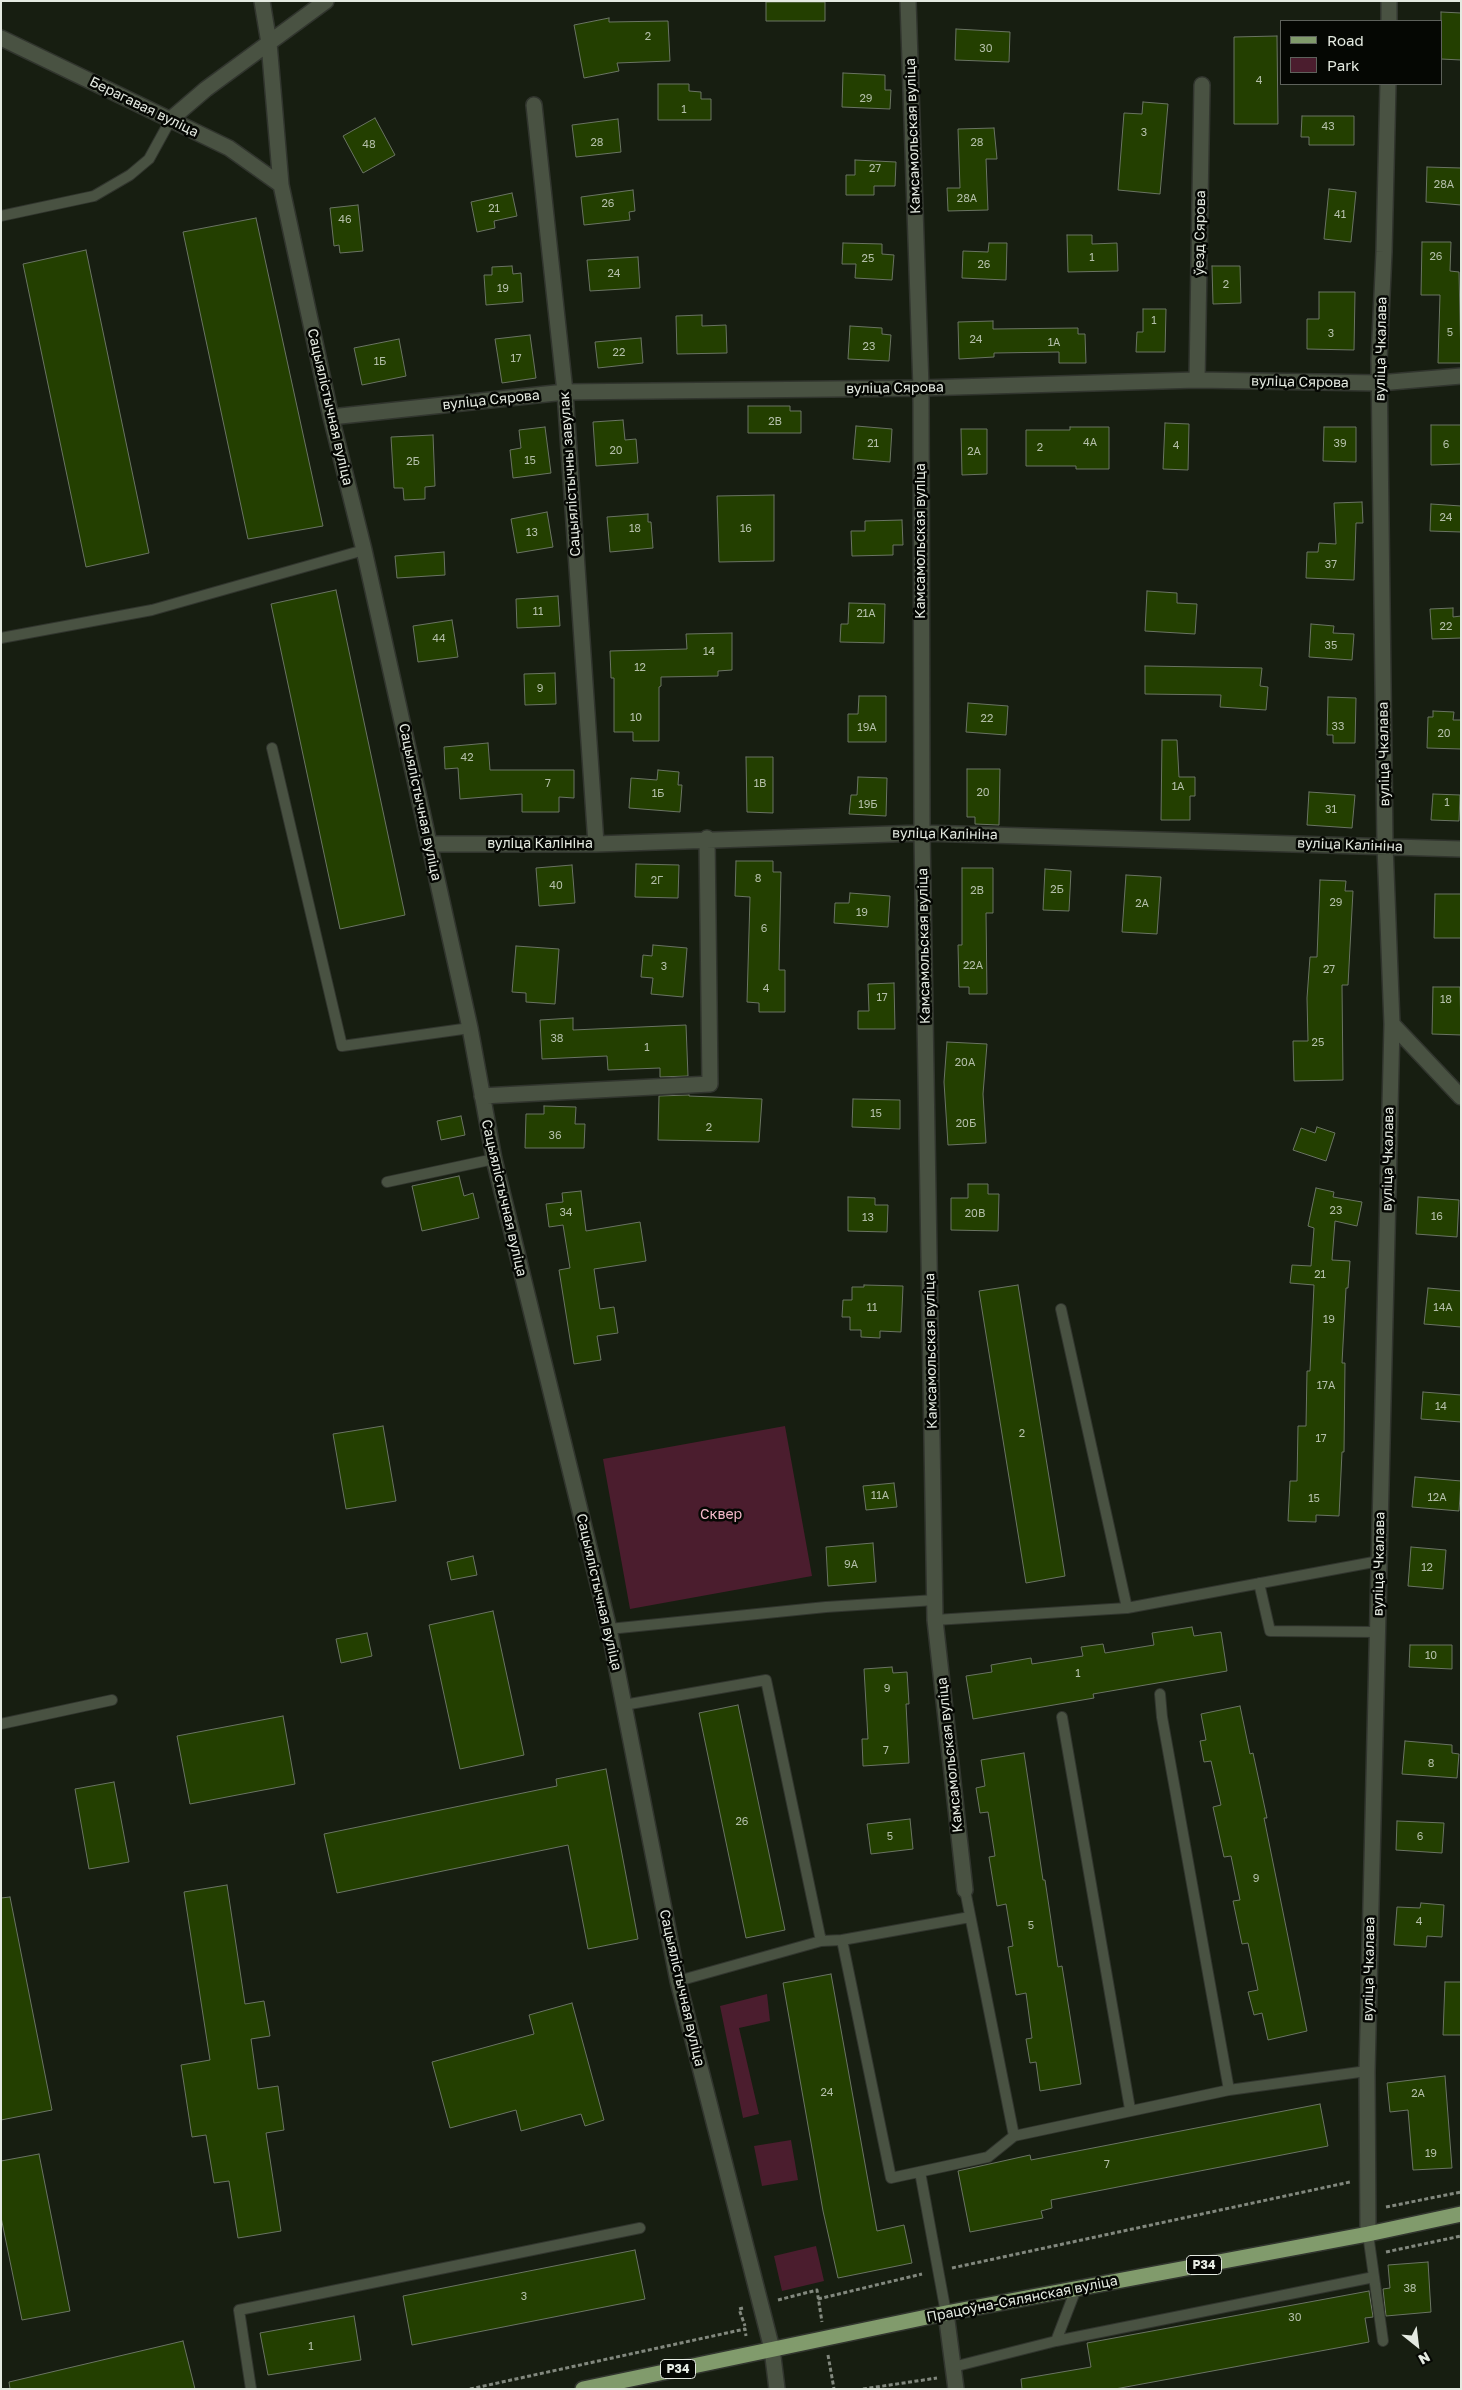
<!DOCTYPE html>
<meta charset="utf-8">
<style>
body{margin:0}
#map{position:relative;width:1462px;height:2390px;overflow:hidden;background:#171e11;font-family:"Golos Text",sans-serif}
canvas{display:block}
.frame{position:absolute;inset:0;border:2px solid #e4eae1;pointer-events:none}
.legend{position:absolute;left:1280px;top:20px;width:162px;height:65px;box-sizing:border-box;background:#050703;border:1px solid #5e625c;margin:0;padding:6px 9px;list-style:none;font-size:15px;color:#e4eae1}
.legend li{display:flex;align-items:center;gap:10px;height:25px}
.legend b{width:25px;border:1px solid #5e625c}
.north{position:absolute;left:1392px;top:2320px;width:50px;height:50px;-webkit-text-stroke:4px #050703;paint-order:stroke;rotate:151deg;font-size:14px;font-weight:700;line-height:20px;text-align:center;color:#e4eae1}
.north::after{content:'';display:block;margin:auto;width:18px;height:22px;background:#e4eae1;clip-path:polygon(50% 0,100% 100%,50% 72%,0 100%)}
</style>
<div id="map">
<canvas width="1462" height="2390"></canvas>
<div class="frame"></div>
<ul class="legend">
<li><b style="height:6px;background:#819b6c"></b>Road</li>
<li><b style="height:14px;background:#4b1d2e"></b>Park</li>
</ul>
<div class="north">N</div>
</div>
<script>
const c = document.querySelector('canvas').getContext('2d');
c.lineJoin = 'round';
function paint(path, color) {
  c.fillStyle = color;
  c.fill(path, 'evenodd');
}
function shape(rows) {
  const path = new Path2D();
  for (const r of rows) {
    path.moveTo(r[0], r[1]);
    for (let i = 2; i < r.length; i += 2) path.lineTo(r[i], r[i + 1]);
  }
  return path;
}
function stroke(path, color, width, dash) {
  c.strokeStyle = color;
  c.lineWidth = width;
  c.lineCap = dash ? 'butt' : 'round';
  c.setLineDash(dash || []);
  c.stroke(path);
}
function label(font, color, halo, rows, align = 'center') {
  c.font = font + ' "Golos Text",sans-serif';
  c.lineWidth = 5;
  c.setLineDash([]);
  c.textBaseline = 'middle';
  c.strokeStyle = halo;
  c.fillStyle = color;
  for (const [text, x, y, turn = 0] of rows) {
    c.save();
    c.translate(x, y);
    c.rotate((+turn || 0) * Math.PI / 180);
    c.textAlign = isNaN(turn) ? turn : align;
    if (halo) c.strokeText(text, 0, 0);
    c.fillText(text, 0, 0);
    c.restore();
  }
}
const green = shape([
 [785,1426,812,1576,630,1609,603,1459],
 [767,1994,770,2021,739,2028,759,2114,743,2118,720,2006],
 [791,2140,798,2180,762,2186,754,2146],
 [816,2246,824,2281,782,2291,774,2256]
]);
const building = shape([
 [766,2,825,2,825,21,766,21,766,2],
 [1441,12,1461,13,1461,60,1441,59,1441,12],
 [609,18,609,22,668,21,670,61,617,63,619,71,584,78,574,25,609,18],
 [956,29,1010,32,1009,62,955,60,956,29],
 [1277,36,1278,124,1234,124,1234,37,1277,36],
 [843,73,885,75,885,90,891,90,890,109,842,107,843,73],
 [658,84,689,84,689,91,701,92,701,99,711,99,711,120,658,120,658,84],
 [1143,102,1168,104,1160,194,1118,190,1124,113,1142,114,1143,102],
 [1302,116,1354,116,1354,145,1309,145,1309,137,1301,137,1302,116],
 [375,118,395,155,363,173,343,136,375,118],
 [618,119,621,152,576,157,572,125,618,119],
 [994,128,997,159,986,159,988,210,948,211,947,188,960,188,958,129,994,128],
 [855,160,896,162,895,186,874,186,874,195,846,195,846,175,855,175,855,160],
 [1427,167,1461,168,1461,205,1426,202,1427,167],
 [1329,189,1356,192,1351,242,1324,239,1329,189],
 [633,190,635,211,629,212,630,220,584,225,581,197,633,190],
 [512,193,517,216,494,221,495,228,477,232,471,202,512,193],
 [358,205,363,251,340,253,339,245,334,246,330,208,358,205],
 [256,218,323,526,248,539,183,232,256,218],
 [1067,235,1092,235,1092,244,1117,243,1118,271,1068,272,1067,235],
 [1422,242,1451,242,1450,271,1459,272,1461,363,1438,363,1440,295,1421,295,1422,242],
 [843,243,882,244,882,254,894,255,892,280,855,278,856,264,842,264,843,243],
 [989,243,1007,243,1006,280,962,278,963,251,988,252,989,243],
 [86,250,149,553,86,567,23,264,86,250],
 [638,257,640,288,590,291,587,260,638,257],
 [512,266,513,274,521,273,523,302,486,305,484,275,492,275,492,267,512,266],
 [1212,266,1240,266,1241,303,1213,304,1212,266],
 [1319,292,1355,292,1354,350,1307,349,1307,319,1319,319,1319,292],
 [1143,309,1166,309,1165,352,1136,352,1137,332,1143,332,1143,309],
 [702,315,702,326,726,325,727,353,677,354,676,316,702,315],
 [993,321,993,329,1078,328,1078,334,1085,334,1086,363,1059,363,1059,352,994,353,994,357,959,359,958,322,993,321],
 [850,326,882,328,882,334,891,335,889,361,848,359,850,326],
 [530,335,536,378,502,383,495,339,530,335],
 [641,338,643,363,598,368,595,342,641,338],
 [399,339,406,376,362,385,354,348,399,339],
 [748,406,790,406,790,411,801,411,801,433,748,433,748,406],
 [623,420,625,440,636,439,638,463,596,466,593,422,623,420],
 [1165,423,1189,424,1188,470,1163,469,1165,423],
 [1431,425,1461,425,1461,464,1431,465,1431,425],
 [856,426,892,429,890,462,853,459,856,426],
 [545,427,551,473,513,478,510,450,521,448,519,430,545,427],
 [1070,427,1109,427,1109,469,1076,469,1076,466,1026,466,1026,430,1070,430,1070,427],
 [1324,427,1356,427,1356,462,1323,461,1324,427],
 [961,429,987,429,987,474,962,475,961,429],
 [433,435,435,486,425,487,425,499,404,500,403,488,394,488,391,437,433,435],
 [774,495,774,561,719,562,717,496,774,495],
 [1362,502,1363,523,1356,523,1354,580,1306,578,1307,552,1318,552,1319,543,1336,544,1334,503,1362,502],
 [1431,504,1461,506,1461,532,1430,531,1431,504],
 [547,512,553,547,517,553,511,519,547,512],
 [648,514,648,522,651,522,653,548,610,552,607,517,648,514],
 [902,520,903,545,893,545,893,555,852,556,851,531,865,531,865,521,902,520],
 [444,552,445,575,397,578,395,556,444,552],
 [336,590,405,915,340,929,271,604,336,590],
 [1147,591,1177,593,1177,603,1197,604,1195,634,1145,631,1147,591],
 [558,596,560,626,517,628,516,599,558,596],
 [849,603,885,604,884,643,840,642,841,624,848,624,849,603],
 [1453,608,1453,617,1461,616,1461,638,1432,639,1430,609,1453,608],
 [452,620,458,657,418,662,413,626,452,620],
 [1311,624,1334,626,1333,633,1354,634,1352,660,1309,657,1311,624],
 [732,633,732,670,718,671,718,676,661,677,661,686,659,687,659,741,633,741,633,732,614,732,614,678,611,678,610,651,687,649,686,634,732,633],
 [1145,666,1262,668,1260,686,1268,687,1266,710,1220,707,1221,695,1145,694,1145,666],
 [555,673,556,704,525,705,524,674,555,673],
 [859,696,886,696,886,742,848,742,848,714,858,714,859,696],
 [1328,697,1356,698,1355,743,1333,743,1333,735,1327,735,1328,697],
 [968,703,1008,706,1006,735,966,732,968,703],
 [1433,711,1454,712,1453,720,1461,720,1461,749,1427,748,1428,717,1433,717,1433,711],
 [1162,740,1177,740,1179,777,1195,777,1195,796,1190,796,1190,820,1161,820,1162,740],
 [488,743,490,770,574,770,574,798,559,797,559,812,522,812,522,794,460,799,458,768,445,769,444,747,488,743],
 [746,757,773,757,773,813,747,812,746,757],
 [967,769,1000,769,999,825,975,824,975,817,967,817,967,769],
 [658,770,679,772,678,785,682,785,680,812,629,808,631,778,657,780,658,770],
 [858,777,887,778,886,816,849,814,851,795,857,795,858,777],
 [1309,792,1355,795,1352,828,1307,825,1309,792],
 [1433,794,1460,795,1459,821,1431,820,1433,794],
 [736,861,773,861,773,872,781,872,779,970,785,970,785,1012,759,1012,759,1003,747,1002,750,897,735,896,736,861],
 [636,864,679,865,678,898,635,897,636,864],
 [572,865,575,903,539,906,536,868,572,865],
 [962,868,993,868,993,913,986,913,987,994,969,994,969,987,959,987,958,945,962,945,962,868],
 [1045,869,1071,871,1069,911,1043,910,1045,869],
 [1126,875,1161,877,1157,934,1122,932,1126,875],
 [1320,880,1346,881,1345,891,1353,891,1348,985,1342,985,1343,1080,1294,1081,1293,1041,1308,1041,1307,998,1310,957,1317,957,1320,880],
 [850,893,890,896,888,927,834,923,835,903,849,903,850,893],
 [1435,894,1461,894,1461,938,1434,938,1435,894],
 [653,945,687,948,683,997,651,994,653,978,641,977,643,955,652,956,653,945],
 [516,946,559,949,555,1004,526,1002,526,993,512,992,516,946],
 [894,983,895,1029,858,1029,858,1011,869,1011,868,984,894,983],
 [1433,987,1460,987,1461,1035,1432,1034,1433,987],
 [573,1018,573,1030,686,1025,688,1076,660,1077,660,1068,608,1070,607,1056,542,1059,540,1020,573,1018],
 [947,1042,987,1044,983,1094,986,1143,948,1145,944,1082,947,1042],
 [689,1095,689,1096,762,1099,759,1142,658,1140,659,1096,689,1095],
 [853,1099,900,1100,900,1129,852,1127,853,1099],
 [544,1106,576,1107,575,1124,585,1124,584,1148,525,1148,526,1114,544,1114,544,1106],
 [461,1116,465,1135,441,1140,437,1121,461,1116],
 [1317,1127,1335,1133,1326,1161,1293,1150,1301,1128,1315,1133,1317,1127],
 [459,1176,464,1196,473,1193,479,1218,422,1231,412,1186,459,1176],
 [968,1184,988,1184,988,1194,999,1194,998,1231,951,1230,951,1198,968,1198,968,1184],
 [1316,1188,1334,1192,1333,1197,1362,1202,1357,1226,1335,1221,1332,1260,1350,1261,1348,1288,1346,1288,1342,1363,1345,1363,1344,1452,1342,1452,1339,1516,1316,1515,1316,1522,1288,1521,1290,1481,1297,1481,1298,1426,1306,1426,1307,1371,1310,1371,1314,1285,1290,1283,1292,1265,1311,1266,1314,1228,1308,1226,1316,1188],
 [581,1191,586,1231,640,1222,646,1261,594,1269,600,1309,614,1307,618,1333,597,1336,601,1360,574,1364,559,1270,570,1268,563,1225,549,1227,546,1204,563,1202,562,1193,581,1191],
 [848,1197,875,1198,875,1205,888,1205,887,1232,848,1231,848,1197],
 [1418,1197,1459,1200,1457,1237,1416,1234,1418,1197],
 [864,1285,903,1286,901,1332,880,1331,880,1338,861,1337,861,1330,850,1330,850,1317,842,1317,843,1300,852,1300,852,1287,864,1287,864,1285],
 [1018,1285,1065,1576,1026,1583,979,1291,1018,1285],
 [1428,1288,1461,1291,1461,1327,1424,1324,1428,1288],
 [1423,1392,1461,1395,1461,1422,1421,1419,1423,1392],
 [383,1426,396,1501,346,1509,333,1434,383,1426],
 [1415,1477,1461,1481,1459,1511,1412,1507,1415,1477],
 [894,1483,897,1507,866,1510,863,1486,894,1483],
 [873,1543,876,1582,828,1586,826,1547,873,1543],
 [1411,1547,1446,1550,1443,1589,1408,1586,1411,1547],
 [473,1556,477,1575,451,1580,447,1562,473,1556],
 [493,1611,524,1755,460,1769,429,1625,493,1611],
 [1192,1627,1194,1636,1221,1632,1227,1671,1093,1694,1094,1698,973,1719,966,1676,992,1672,991,1665,1031,1658,1032,1664,1083,1656,1081,1647,1103,1644,1105,1653,1154,1645,1152,1633,1192,1627],
 [367,1633,372,1656,341,1663,336,1639,367,1633],
 [1410,1645,1452,1645,1452,1669,1409,1667,1410,1645],
 [892,1667,893,1673,907,1672,909,1704,906,1704,909,1763,863,1766,862,1739,868,1739,864,1669,892,1667],
 [738,1705,785,1930,746,1938,699,1713,738,1705],
 [1240,1706,1250,1754,1253,1753,1267,1818,1264,1818,1307,2031,1268,2040,1262,2013,1254,2015,1248,1992,1258,1990,1248,1943,1242,1944,1233,1901,1240,1900,1231,1856,1224,1857,1213,1807,1221,1805,1211,1761,1204,1762,1200,1741,1206,1740,1201,1714,1240,1706],
 [283,1716,295,1784,190,1804,177,1736,283,1716],
 [1405,1741,1452,1745,1452,1753,1459,1754,1457,1778,1402,1774,1405,1741],
 [1024,1753,1043,1880,1045,1880,1058,1967,1062,1966,1081,2084,1040,2091,1036,2062,1030,2063,1026,2039,1032,2038,1026,1993,1016,1995,1008,1947,1013,1946,1006,1904,997,1906,989,1857,995,1856,988,1812,980,1813,976,1788,985,1786,981,1760,1024,1753],
 [606,1769,638,1939,588,1949,568,1845,337,1893,324,1834,557,1786,556,1779,606,1769],
 [114,1782,129,1862,89,1869,75,1789,114,1782],
 [910,1819,913,1849,871,1854,867,1824,910,1819],
 [1397,1821,1444,1823,1442,1853,1396,1850,1397,1821],
 [227,1885,245,2004,264,2001,270,2036,251,2039,258,2089,278,2086,284,2130,266,2133,281,2231,238,2238,229,2181,214,2183,206,2135,192,2137,181,2065,210,2060,184,1892,227,1885],
 [10,1897,52,2110,1,2120,1,1898,10,1897],
 [1421,1903,1444,1905,1442,1937,1427,1936,1426,1947,1394,1945,1397,1907,1420,1908,1421,1903],
 [831,1974,877,2231,904,2225,912,2263,838,2278,823,2211,783,1983,831,1974],
 [1445,1982,1461,1982,1461,2035,1443,2035,1445,1982],
 [572,2003,604,2120,585,2126,581,2114,521,2131,516,2110,450,2128,432,2062,534,2034,529,2015,572,2003],
 [1445,2076,1452,2168,1413,2170,1408,2110,1390,2112,1387,2083,1445,2076],
 [1320,2104,1328,2146,1051,2200,1052,2208,1041,2211,1043,2218,970,2232,958,2171,1030,2155,1031,2160,1320,2104],
 [39,2154,70,2311,22,2320,1,2217,1,2161,39,2154],
 [635,2250,645,2299,412,2345,403,2296,635,2250],
 [1428,2262,1431,2312,1386,2316,1383,2289,1390,2288,1388,2265,1428,2262],
 [1369,2291,1373,2317,1365,2318,1369,2342,1115,2389,1022,2389,1021,2379,1091,2367,1087,2343,1369,2291],
 [354,2316,361,2360,268,2375,260,2333,354,2316],
 [183,2341,195,2389,10,2389,9,2382,183,2341]
]);
const path = shape([
 [1386,2207,1461,2192],
 [1386,2252,1461,2236],
 [952,2268,1350,2182],
 [818,2299,922,2274],
 [778,2300,817,2290,822,2322],
 [743,2308,739,2309,745,2326],
 [828,2355,834,2389],
 [470,2389,745,2329,746,2336],
 [863,2389,937,2378]
]);
const lane = shape([
 [1,216,94,196,130,175,149,159,171,119],
 [1,638,152,610,364,550],
 [272,748,342,1046,470,1028],
 [387,1182,494,1159],
 [1061,1309,1127,1608],
 [1259,1583,1270,1631,1377,1632],
 [935,1620,1127,1608,1379,1561],
 [609,1629,826,1607,935,1600],
 [1160,1694,1162,1717,1229,2090],
 [624,1705,766,1680,821,1941],
 [1062,1717,1130,2109],
 [1,1724,112,1700],
 [842,1940,891,2178,988,2157,1014,2136,965,1890],
 [678,1981,821,1941,842,1940,970,1917],
 [1014,2136,1229,2090,1367,2071],
 [920,2172,946,2313],
 [1368,2234,1383,2341],
 [1056,2341,1076,2289],
 [953,2367,1056,2341,1374,2277],
 [251,2389,239,2310,640,2228]
]);
const street = shape([
 [262,1,269,43,281,185,331,417,364,550,470,1028,494,1159,609,1629,678,1981,772,2349,777,2389],
 [908,1,921,388,922,833,935,1620,965,1890],
 [1389,21,1389,1],
 [1,38,229,148,281,185],
 [534,105,565,392,596,844],
 [171,119,206,89,326,1],
 [1197,380,1202,85],
 [331,417,565,392,921,388,1197,380,1379,383,1461,376],
 [429,844,596,844,922,833,1461,849],
 [1392,1024,1461,1097],
 [482,1096,710,1084,707,838],
 [1368,2234,1367,2071,1392,1024,1385,846,1379,360,1384,252,1388,84],
 [946,2313,956,2389]
]);
const primary = shape([
 [583,2389,946,2313,1368,2234,1461,2214]
]);
const numberNames = [
 ["2",648,37],
 ["30",986,49],
 ["4",1259,81],
 ["29",866,99],
 ["1",684,110],
 ["43",1328,127],
 ["3",1144,133],
 ["28",597,143],
 ["28",977,143],
 ["48",369,145],
 ["27",875,169],
 ["28А",1444,185],
 ["28А",967,199],
 ["26",608,204],
 ["21",494,209],
 ["41",1340,215],
 ["46",345,220],
 ["26",1436,257],
 ["1",1092,258],
 ["25",868,259],
 ["26",984,265],
 ["24",614,274],
 ["2",1226,285],
 ["19",503,289],
 ["1",1154,321],
 ["5",1450,333],
 ["3",1331,334],
 ["24",976,340],
 ["1А",1054,343],
 ["23",869,347],
 ["22",619,353],
 ["17",516,359],
 ["1Б",380,362],
 ["2В",775,422],
 ["4А",1090,443],
 ["21",873,444],
 ["39",1340,444],
 ["6",1446,445],
 ["4",1176,446],
 ["2",1040,448],
 ["20",616,451],
 ["2А",974,452],
 ["15",530,461],
 ["2Б",413,462],
 ["24",1446,518],
 ["18",635,529],
 ["16",746,529],
 ["13",532,533],
 ["37",1331,565],
 ["11",538,612],
 ["21А",866,614],
 ["22",1446,627],
 ["44",439,639],
 ["35",1331,646],
 ["14",709,652],
 ["12",640,668],
 ["9",540,689],
 ["10",636,718],
 ["22",987,719],
 ["33",1338,727],
 ["19А",867,728],
 ["20",1444,734],
 ["42",467,758],
 ["7",548,784],
 ["1В",760,784],
 ["1А",1178,787],
 ["20",983,793],
 ["1Б",658,794],
 ["1",1447,803],
 ["19Б",868,805],
 ["31",1331,810],
 ["8",758,879],
 ["2Г",657,881],
 ["40",556,886],
 ["2Б",1057,890],
 ["2В",977,891],
 ["29",1336,903],
 ["2А",1142,904],
 ["19",862,913],
 ["6",764,929],
 ["22А",973,966],
 ["3",664,967],
 ["27",1329,970],
 ["4",766,989],
 ["17",882,998],
 ["18",1446,1000],
 ["38",557,1039],
 ["25",1318,1043],
 ["1",647,1048],
 ["20А",965,1063],
 ["15",876,1114],
 ["20Б",966,1124],
 ["2",709,1128],
 ["36",555,1136],
 ["23",1336,1211],
 ["34",566,1213],
 ["20В",975,1214],
 ["16",1437,1217],
 ["13",868,1218],
 ["21",1320,1275],
 ["11",872,1308],
 ["14А",1443,1308],
 ["19",1329,1320],
 ["17А",1326,1386],
 ["14",1441,1407],
 ["2",1022,1434],
 ["17",1321,1439],
 ["11А",880,1496],
 ["12А",1437,1498],
 ["15",1314,1499],
 ["9А",851,1565],
 ["12",1427,1568],
 ["10",1431,1656],
 ["1",1078,1674],
 ["9",887,1689],
 ["7",886,1751],
 ["8",1431,1764],
 ["26",742,1822],
 ["5",890,1837],
 ["6",1420,1837],
 ["9",1256,1879],
 ["4",1419,1922],
 ["5",1031,1926],
 ["24",827,2093],
 ["2А",1418,2094],
 ["19",1431,2154],
 ["7",1107,2165],
 ["38",1410,2289],
 ["3",524,2297],
 ["30",1295,2318],
 ["1",311,2347]
];
const shields = [
 [1204,2265,35],
 [678,2369,35]
];
const shieldNames = [
 ["Р34",1204,2265],
 ["Р34",678,2369]
];
const streetNames = [
 ["Берагавая вуліца",144,107,26],
 ["Камсамольская вуліца",913,136,-92],
 ["ўезд Сярова",1200,233,-89],
 ["вуліца Чкалава",1381,349,-89],
 ["вуліца Сярова",1300,382,1],
 ["вуліца Сярова",895,388,-1],
 ["вуліца Сярова",491,400,-6],
 ["Сацыялістычная вуліца",330,407,77],
 ["Сацыялістычны завулак",570,474,-94],
 ["Камсамольская вуліца",921,541,-90],
 ["вуліца Чкалава",1384,754,-91],
 ["Сацыялістычная вуліца",420,802,78],
 ["вуліца Калініна",945,834,1],
 ["вуліца Калініна",540,844],
 ["вуліца Калініна",1350,845,2],
 ["Камсамольская вуліца",924,946,-91],
 ["вуліца Чкалава",1388,1159,-89],
 ["Сацыялістычная вуліца",504,1198,77],
 ["Камсамольская вуліца",931,1351,-91],
 ["вуліца Чкалава",1379,1564,-89],
 ["Сацыялістычная вуліца",599,1592,77],
 ["Камсамольская вуліца",950,1755,-96],
 ["вуліца Чкалава",1369,1969,-89],
 ["Сацыялістычная вуліца",682,1988,77],
 ["Працоўна-Сялянская вуліца",1022,2299,-11]
];
const parkNames = [
 ["Сквер",721,1515]
];
paint(green, '#4b1d2e');
paint(building, '#233f00');
stroke(building, '#6a7463', 1);
stroke(lane, '#31352e', 12);
stroke(street, '#31352e', 18);
stroke(primary, '#31352e', 18);
stroke(path, '#82887e', 3, [4, 2.5]);
stroke(lane, '#495242', 10);
stroke(street, '#495242', 15);
stroke(primary, '#819b6c', 15);
label('11px', '#b4bfa9', null, numberNames);
for (const [x, y, w] of shields) {
  const box = new Path2D();
  box.roundRect(x - w / 2, y - 9.5, w, 19, 4);
  c.fillStyle = '#050703';
  c.fill(box);
  stroke(box, '#e4eae1', 1);
}
label('bold 12px', '#e4eae1', null, shieldNames);
label('14px', '#e4eae1', '#050703', streetNames);
label('14px', '#f4b8ca', '#050703', parkNames);
</script>
